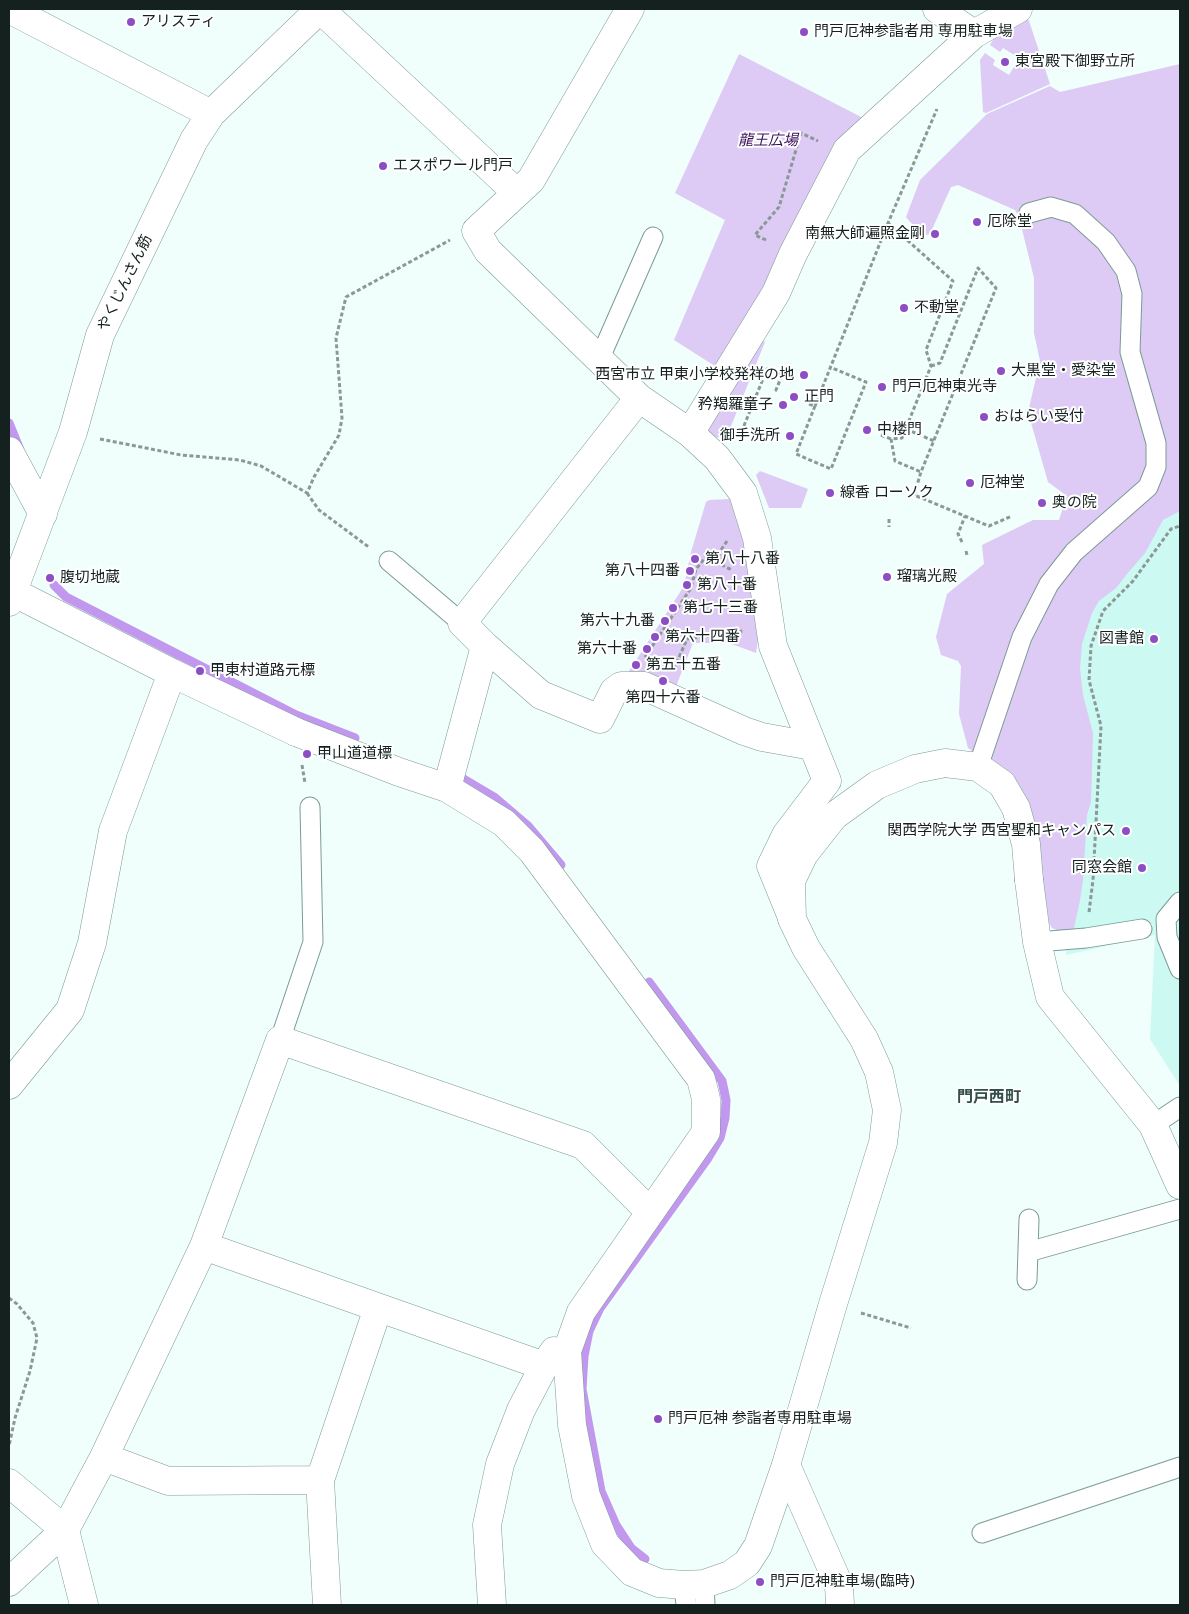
<!DOCTYPE html>
<meta charset="utf-8">
<style>
body{margin:0}
#map{position:relative;width:1189px;height:1614px;overflow:hidden;background:#f0fefc;font-family:"Roboto Serif",serif}
canvas{display:block}
.frame{position:absolute;inset:0;border:10px solid #14211f;pointer-events:none}
</style>
<div id="map">
<canvas width="1189" height="1614"></canvas>
<div class="frame"></div>
</div>
<script>
const c = document.querySelector('canvas').getContext('2d');
c.lineJoin = 'round';
function paint(path, color) {
  c.fillStyle = color;
  c.fill(path, 'evenodd');
}
function shape(rows) {
  const path = new Path2D();
  for (const r of rows) {
    path.moveTo(r[0], r[1]);
    for (let i = 2; i < r.length; i += 2) path.lineTo(r[i], r[i + 1]);
  }
  return path;
}
function stroke(path, color, width, dash) {
  c.strokeStyle = color;
  c.lineWidth = width;
  c.lineCap = dash ? 'butt' : 'round';
  c.setLineDash(dash || []);
  c.stroke(path);
}
function label(font, color, halo, rows, align = 'center') {
  c.font = font + ' "Roboto Serif","Noto Sans JP",serif';
  c.lineWidth = 4;
  c.setLineDash([]);
  c.textBaseline = 'middle';
  c.strokeStyle = halo;
  c.fillStyle = color;
  for (const [text, x, y, turn = 0] of rows) {
    c.save();
    c.translate(x, y);
    c.rotate((+turn || 0) * Math.PI / 180);
    c.textAlign = isNaN(turn) ? turn : align;
    if (halo) c.strokeText(text, 0, 0);
    c.fillText(text, 0, 0);
    c.restore();
  }
}
const built = shape([
 [1180,512,1180,1086,1150,1039,1155,935,1066,955,1078,728,1069,649,1099,591,1163,513]
]);
const green = shape([
 [1026,17,1029,21,1050,84,986,113,983,112,980,60,985,53,995,60,993,65,1009,75,1019,58,1003,48,1000,52,990,45,994,38],
 [739,54,865,119,755,309,718,368,674,340,725,220,675,193],
 [1180,64,1180,511,1163,520,1145,553,1127,574,1116,588,1099,601,1092,613,1082,644,1080,668,1083,695,1093,733,1091,802,1087,815,1083,880,1080,900,1074,928,1069,932,1063,933,1052,928,1049,923,1037,837,1028,801,1017,782,968,748,959,714,961,666,958,661,941,655,936,637,947,594,984,564,982,545,1033,520,1059,520,1067,496,1048,482,1028,412,1040,361,1034,333,1034,278,1019,217,1015,210,958,185,951,187,930,234,926,235,910,222,906,217,920,180,987,114,1050,86,1060,92],
 [758,339,765,342,727,436,712,438,708,429],
 [760,471,808,489,801,508,769,508,756,475],
 [730,499,745,534,758,640,756,653,729,643,693,643,675,689,630,673,629,671,684,586,691,552,706,502,709,500]
]);
const stream = shape([
 [9,423,20,450],
 [54,585,66,597,296,715,355,738],
 [462,778,494,797,528,826,561,865],
 [645,1559,631,1548,616,1525,601,1491,582,1389,584,1356,589,1331,600,1308,708,1158,720,1138,725,1118,726,1100,722,1081,649,982]
]);
const path = shape([
 [888,223,953,281,926,350,931,366,902,438,891,439,895,461,921,472],
 [766,240,755,235,779,207,801,133,818,141],
 [931,366,940,363,978,268,996,288,921,472,914,495,989,526,1012,516],
 [809,404,815,406,888,223,937,109],
 [815,406,796,454,831,469,866,382,830,367],
 [906,429,934,441],
 [881,435,891,439],
 [739,438,767,369,782,375,776,390,779,391],
 [100,439,181,455,240,460,261,466,307,493,314,477,339,435,342,418,336,338,346,297,450,240],
 [307,493,319,510,370,548],
 [889,519,889,527],
 [727,541,719,553,722,565,732,570],
 [962,542,958,534,965,516],
 [966,551,967,555],
 [645,657,691,588,696,569,705,558],
 [674,669,687,639,743,631],
 [302,765,305,783],
 [1089,912,1093,880,1101,726,1089,680,1091,646,1103,611,1133,581,1171,529,1180,526],
 [9,1298,17,1304,33,1323,37,1338,30,1371,15,1418,9,1446],
 [861,1313,911,1328]
]);
const service = shape([
 [599,360,653,237],
 [389,561,462,623],
 [978,767,1022,637,1049,584,1074,552,1148,487,1156,467,1156,443,1130,352,1132,294,1126,271,1106,242,1075,214,1051,207,1029,213],
 [1180,902,1166,919,1167,937,1180,969],
 [1037,942,1086,938,1142,929],
 [280,1040,313,942,310,807],
 [1153,1125,1180,1107],
 [1028,1252,1180,1209],
 [1027,1280,1029,1219],
 [982,1533,1180,1467],
 [704,1584,705,1605],
 [684,1585,686,1605]
]);
const minor = shape([
 [9,9,211,114],
 [320,9,517,193,476,231,488,251,639,398,690,433,776,293,793,254,847,150,974,34,1018,9],
 [937,9,974,34],
 [517,193,531,180,630,9],
 [690,433,717,458,743,493,757,538,773,646,827,781,786,835,771,866,791,915],
 [9,451,43,514],
 [9,590,172,673,296,732],
 [9,602,73,432,100,335,194,140,211,114,320,9],
 [485,646,541,695,600,719,614,691,621,686,644,686,744,731,762,737,812,746],
 [447,788,485,646,462,623,639,398],
 [1029,880,1037,942,1050,997,1153,1125,1180,1185],
 [9,1085,70,1010,92,943,113,831,172,673],
 [204,1246,544,1366],
 [104,1457,168,1481,320,1480],
 [786,1465,839,1585,840,1605],
 [9,1483,65,1530,84,1605],
 [9,1582,65,1530,104,1457,204,1246,280,1040,583,1145,650,1212],
 [327,1605,320,1480,378,1308],
 [492,1605,487,1525,500,1464,521,1410,544,1366,554,1351]
]);
const tertiary = shape([
 [296,732,399,772,447,788,504,823,532,851,701,1079,706,1099,706,1132,581,1312,567,1351,572,1425,586,1496,605,1544,632,1572,659,1583,684,1585,704,1584,730,1575,747,1563,758,1546,786,1465,833,1304,883,1143,887,1110,879,1072,864,1039,806,948,792,919,791,881,804,854,834,816,877,785,915,769,945,763,978,767,1002,784,1016,808,1026,844,1029,880]
]);
const markers = [
 [131,22,5,"#8c4ec4"],
 [804,32,5,"#8c4ec4"],
 [1005,62,5,"#8c4ec4"],
 [383,166,5,"#8c4ec4"],
 [977,222,5,"#8c4ec4"],
 [935,234,5,"#8c4ec4"],
 [904,308,5,"#8c4ec4"],
 [1001,371,5,"#8c4ec4"],
 [804,375,5,"#8c4ec4"],
 [882,387,5,"#8c4ec4"],
 [794,397,5,"#8c4ec4"],
 [783,405,5,"#8c4ec4"],
 [984,417,5,"#8c4ec4"],
 [867,430,5,"#8c4ec4"],
 [790,436,5,"#8c4ec4"],
 [970,483,5,"#8c4ec4"],
 [830,493,5,"#8c4ec4"],
 [1042,503,5,"#8c4ec4"],
 [695,559,5,"#8c4ec4"],
 [690,571,5,"#8c4ec4"],
 [887,577,5,"#8c4ec4"],
 [50,578,5,"#8c4ec4"],
 [687,585,5,"#8c4ec4"],
 [673,608,5,"#8c4ec4"],
 [665,621,5,"#8c4ec4"],
 [655,637,5,"#8c4ec4"],
 [1154,639,5,"#8c4ec4"],
 [647,649,5,"#8c4ec4"],
 [636,665,5,"#8c4ec4"],
 [200,671,5,"#8c4ec4"],
 [663,681,5,"#8c4ec4"],
 [307,754,5,"#8c4ec4"],
 [1126,831,5,"#8c4ec4"],
 [1142,868,5,"#8c4ec4"],
 [658,1419,5,"#8c4ec4"],
 [760,1582,5,"#8c4ec4"]
];
const poiNames = [
 ["アリスティ",141,22],
 ["門戸厄神参詣者用 専用駐車場",814,32],
 ["東宮殿下御野立所",1015,62],
 ["エスポワール門戸",393,166],
 ["厄除堂",987,222],
 ["南無大師遍照金剛",925,234,"right"],
 ["不動堂",914,308],
 ["大黒堂・愛染堂",1011,371],
 ["西宮市立 甲東小学校発祥の地",794,375,"right"],
 ["門戸厄神東光寺",892,387],
 ["正門",804,397],
 ["矜羯羅童子",773,405,"right"],
 ["おはらい受付",994,417],
 ["中楼門",877,430],
 ["御手洗所",780,436,"right"],
 ["厄神堂",980,483],
 ["線香 ローソク",840,493],
 ["奥の院",1052,503],
 ["第八十八番",705,559],
 ["第八十四番",680,571,"right"],
 ["瑠璃光殿",897,577],
 ["腹切地蔵",60,578],
 ["第八十番",697,585],
 ["第七十三番",683,608],
 ["第六十九番",655,621,"right"],
 ["第六十四番",665,637],
 ["図書館",1144,639,"right"],
 ["第六十番",637,649,"right"],
 ["第五十五番",646,665],
 ["甲東村道路元標",210,671],
 ["第四十六番",663,698,"center"],
 ["甲山道道標",317,754],
 ["関西学院大学 西宮聖和キャンパス",1116,831,"right"],
 ["同窓会館",1132,868,"right"],
 ["門戸厄神 参詣者専用駐車場",668,1419],
 ["門戸厄神駐車場(臨時)",770,1582]
];
const parkNames = [
 ["龍王広場",768,141]
];
const streetNames = [
 ["やくじんさん筋",125,283,-64]
];
const neighbourhoodNames = [
 ["門戸西町",989,1097]
];
paint(built, '#ccf9f2');
paint(green, '#ddcaf5');
stroke(stream, '#c198ee', 9);
stroke(service, '#7b9b96', 21);
stroke(minor, '#7b9b96', 29);
stroke(tertiary, '#7b9b96', 29);
stroke(path, '#8a9896', 3, [4, 2.5]);
stroke(service, '#fff', 19);
stroke(minor, '#fff', 28);
stroke(tertiary, '#fff', 28);
for (const [x, y, r, color] of markers) {
  const dot = new Path2D();
  dot.arc(x, y, r, 0, 2 * Math.PI);
  c.fillStyle = color;
  c.fill(dot);
  stroke(dot, '#fff', 2);
}
label('15px', '#14211f', '#fff', poiNames, 'left');
label('italic 15px', '#3a0e5a', '#fff', parkNames);
label('15px', '#14211f', '#fff', streetNames);
label('bold 16px', '#314f4b', '#fff', neighbourhoodNames);
</script>
